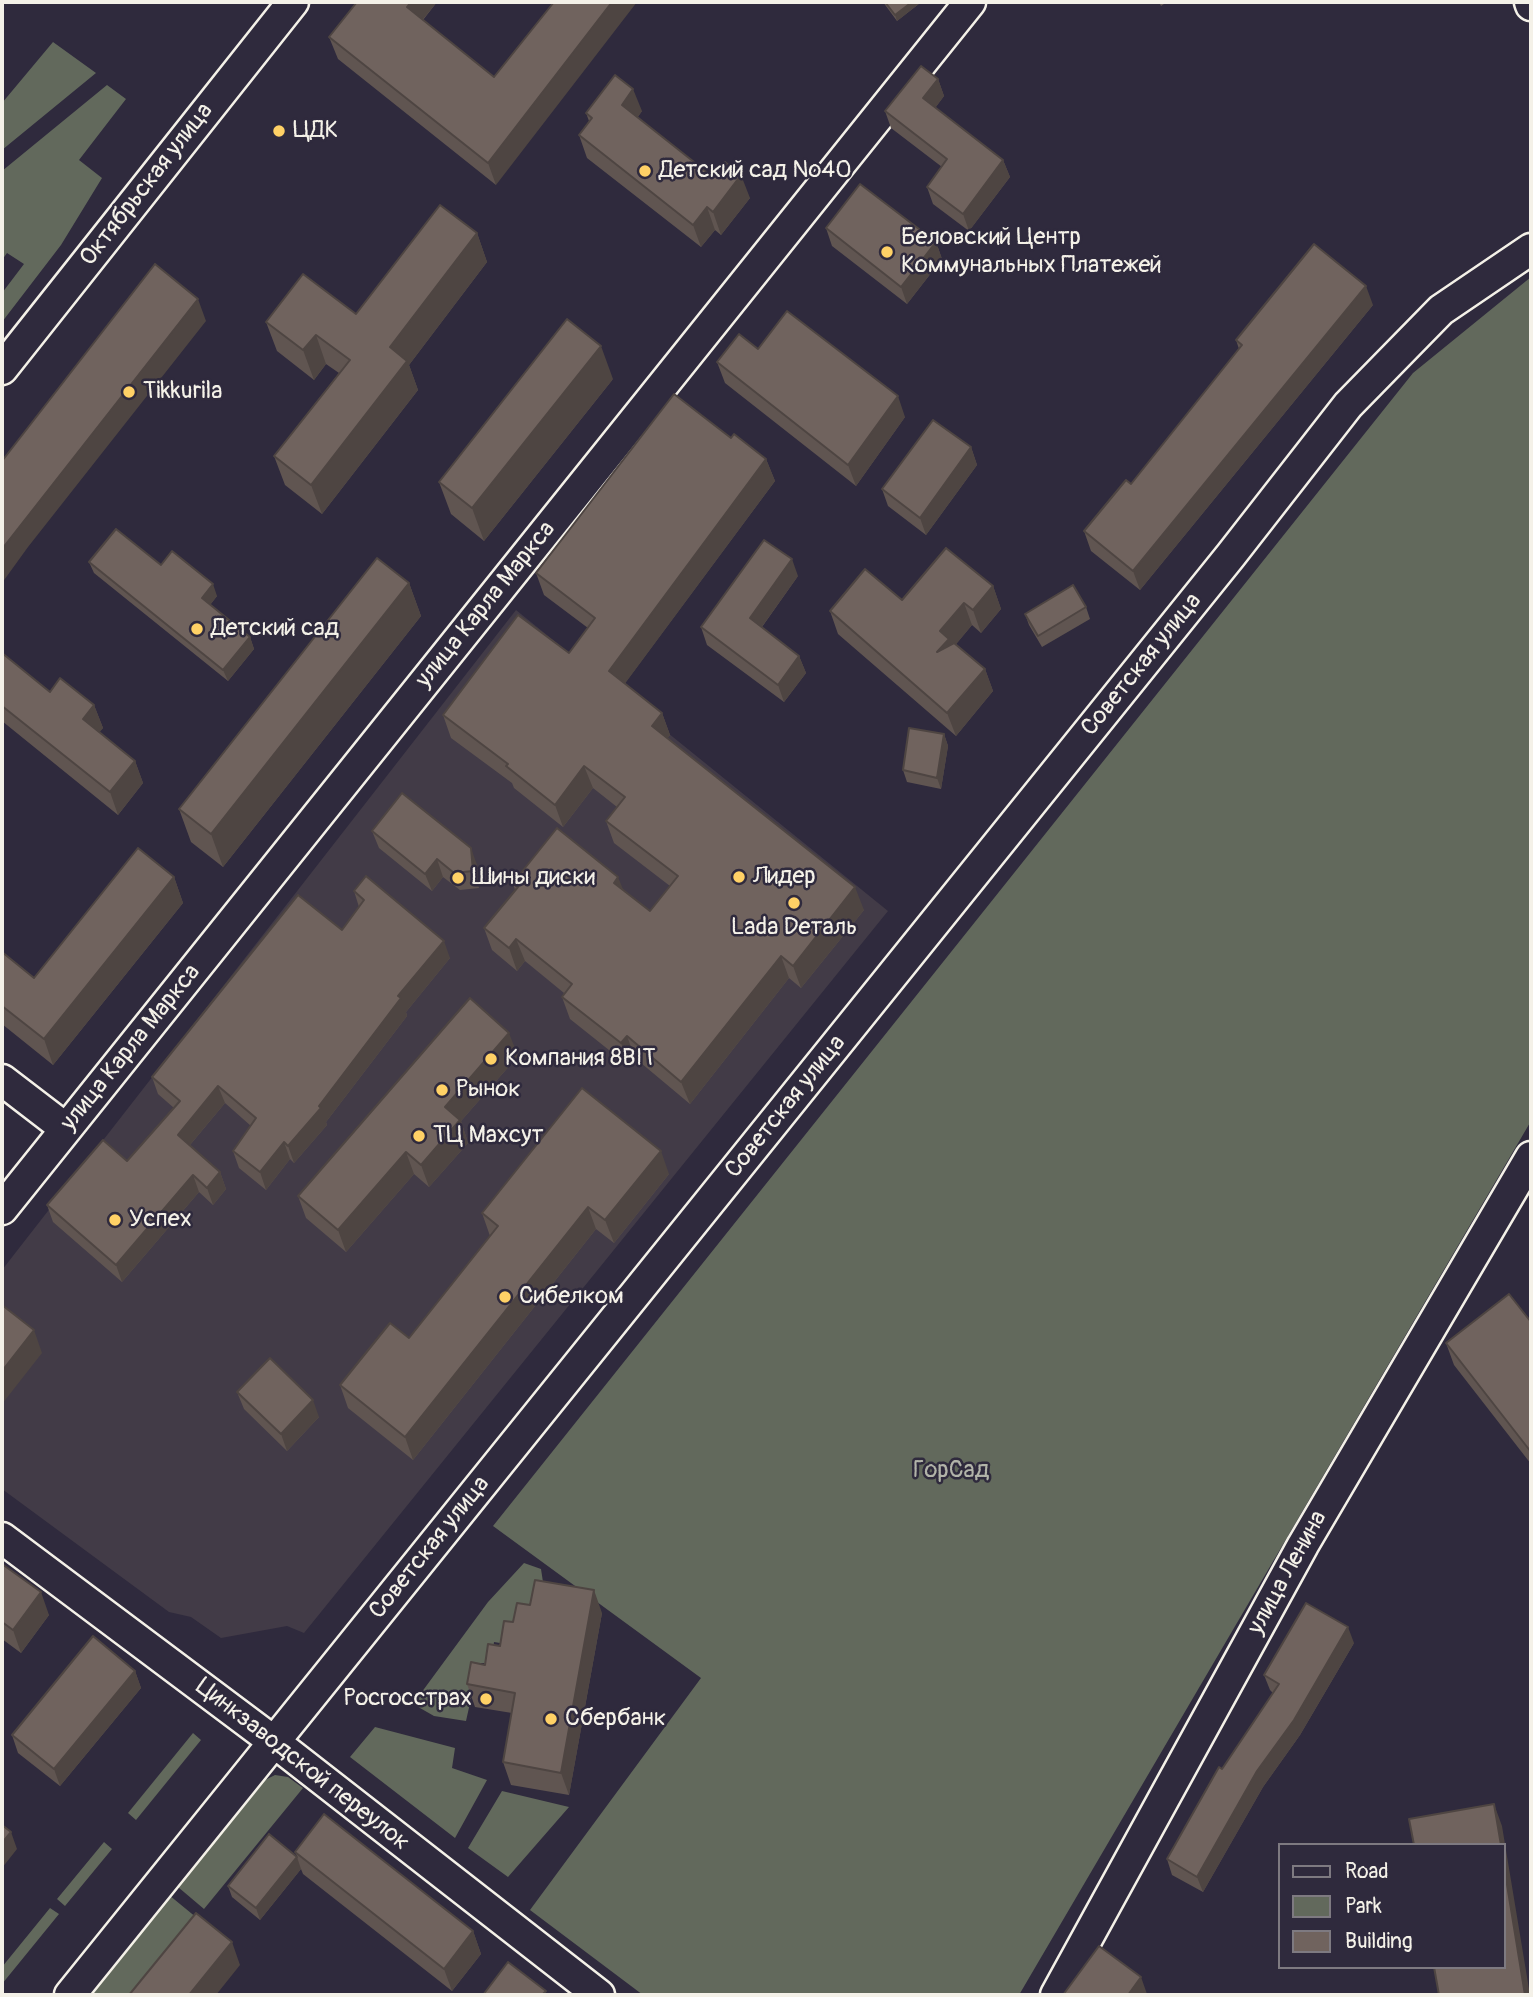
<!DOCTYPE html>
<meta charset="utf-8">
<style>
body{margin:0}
#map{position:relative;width:1533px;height:1997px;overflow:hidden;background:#2f2a3d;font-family:Pangolin,sans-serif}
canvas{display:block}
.frame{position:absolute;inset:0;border:4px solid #f4f1e8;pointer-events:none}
.legend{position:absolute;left:1278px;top:1843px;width:228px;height:126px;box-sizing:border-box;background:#2f2a3d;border:2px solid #7e7a81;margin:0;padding:9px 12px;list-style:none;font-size:21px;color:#f4f1e8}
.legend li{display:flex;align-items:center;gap:14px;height:35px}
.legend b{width:35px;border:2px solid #7e7a81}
</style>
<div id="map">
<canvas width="1533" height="1997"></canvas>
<div class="frame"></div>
<ul class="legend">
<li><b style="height:9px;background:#2f2a3d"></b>Road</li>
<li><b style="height:19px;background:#62695c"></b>Park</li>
<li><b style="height:19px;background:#70635e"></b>Building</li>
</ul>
</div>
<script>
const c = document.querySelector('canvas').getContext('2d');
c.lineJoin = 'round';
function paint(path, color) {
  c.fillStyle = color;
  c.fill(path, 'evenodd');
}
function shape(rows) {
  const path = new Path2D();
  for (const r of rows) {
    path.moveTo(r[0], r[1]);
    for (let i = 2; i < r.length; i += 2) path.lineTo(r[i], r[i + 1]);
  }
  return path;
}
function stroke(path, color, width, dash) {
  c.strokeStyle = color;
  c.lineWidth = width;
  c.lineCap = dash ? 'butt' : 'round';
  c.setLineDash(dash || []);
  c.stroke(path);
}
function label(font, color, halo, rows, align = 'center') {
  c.font = font + ' Pangolin,sans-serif';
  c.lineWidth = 5;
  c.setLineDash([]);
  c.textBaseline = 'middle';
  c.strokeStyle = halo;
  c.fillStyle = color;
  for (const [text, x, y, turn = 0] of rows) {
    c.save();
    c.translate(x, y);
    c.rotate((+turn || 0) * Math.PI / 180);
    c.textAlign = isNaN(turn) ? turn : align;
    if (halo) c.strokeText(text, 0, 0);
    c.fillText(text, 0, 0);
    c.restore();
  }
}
const built = shape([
 [516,610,888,911,304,1633,287,1626,221,1638,191,1617,169,1612,2,1489,2,1270]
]);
const green = shape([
 [53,42,96,73,2,150,2,103],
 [107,85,126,99,79,160,102,178,61,245,2,322,2,293,24,264,7,253,2,260,2,171],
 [1531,277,1531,1121,1019,1995,643,1995,530,1910,701,1678,493,1526,1413,373],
 [524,1563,541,1569,543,1582,532,1609,506,1644,494,1642,491,1663,479,1663,466,1721,434,1716,413,1704,488,1602],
 [375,1727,455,1748,452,1768,487,1780,455,1838,350,1757],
 [193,1733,201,1740,136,1820,128,1813],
 [275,1775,288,1777,303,1788,204,1909,178,1887,263,1781],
 [502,1791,569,1807,508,1877,468,1848],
 [104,1842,112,1849,65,1906,57,1899],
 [169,1895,197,1918,135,1995,89,1995],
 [50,1908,59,1914,2,1984,2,1967]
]);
const minor = shape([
 [1530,2,1531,5],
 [2,369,293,2],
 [2,1080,66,1129],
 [2,1209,970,2],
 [2,1538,273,1741,599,1995],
 [70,1995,1231,555,1348,405,1441,310,1531,249],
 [1056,1995,1303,1545,1531,1157]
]);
const wall = shape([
 [357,2,437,2,423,20,494,77,496,185,338,59,329,37],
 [883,2,920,2,920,3,897,21],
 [1159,2,1167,2,1161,6],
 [938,79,944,96,935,108,1003,160,1010,177,969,231,933,204,927,187,942,167,891,128,885,111],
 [642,111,637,118,713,177,750,198,721,235,715,230,701,247,587,158,579,135,589,121,586,113],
 [826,228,936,242,942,259,907,304,832,246],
 [477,233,487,262,409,365,418,390,322,514,285,485,274,456,339,373,326,364,314,380,277,351,266,322,356,314],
 [1373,305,1140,590,1091,551,1084,531,1131,484,1239,349,1236,340],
 [758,349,905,417,856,486,725,383,717,362],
 [613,379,484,541,451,514,439,482],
 [731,438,766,459,775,481,625,683,662,713,670,735,667,738,864,910,801,988,789,978,690,1104,635,1058,629,1066,570,1019,562,997,564,993,525,961,517,971,492,950,484,928,515,890,513,883,623,890,650,911,670,886,614,843,606,821,617,807,593,788,563,827,514,788,512,783,451,738,443,715,569,653,588,628,544,595,536,573],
 [971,447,977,465,926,535,888,506,882,489],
 [89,562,161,565,217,596,210,605,250,637,254,649,228,681,94,573],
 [798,576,762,627,799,656,806,673,784,702,707,645,701,627],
 [409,583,421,616,223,867,191,842,179,809],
 [993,586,1001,609,981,633,972,625,956,644,985,669,993,691,956,736,838,634,830,611],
 [1086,607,1090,619,1042,647,1029,625,1025,614],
 [2,653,50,692,94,705,103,728,99,732,135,761,143,783,118,815,2,721],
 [944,734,948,746,941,789,907,782,903,770],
 [372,831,477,865,479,888,460,890,443,877,432,891,379,848],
 [174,877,183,903,53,1065,2,1024,2,952,34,978],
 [354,891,450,958,406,1012,407,1016,326,1122,327,1125,294,1163,290,1159,266,1190,239,1168,233,1151,251,1126,225,1103,190,1145,220,1172,226,1189,213,1205,199,1192,122,1282,53,1222,47,1205,127,1161,174,1108,158,1094,152,1077,342,930,359,907],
 [518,1056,461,1121,468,1143,429,1187,414,1174,346,1252,306,1218,298,1196],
 [669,1174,614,1243,596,1229,413,1460,348,1408,340,1385,409,1338,490,1236,482,1213],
 [1531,1322,1531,1464,1454,1365,1446,1343],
 [237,1392,319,1417,287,1451,244,1409],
 [2,1564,49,1615,21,1653,2,1639],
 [530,1605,602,1613,569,1795,511,1785,503,1762,512,1713,475,1707,467,1684,485,1665,500,1646,513,1622],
 [1354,1643,1300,1735,1263,1787,1203,1892,1172,1875,1167,1859,1273,1693,1270,1690,1264,1675],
 [135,1671,141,1688,60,1786,18,1753,12,1735],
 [295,1852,473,1931,481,1954,452,1991,303,1874,301,1869,260,1920,232,1897,228,1886,297,1856]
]);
const shadedWall = shape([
 [411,2,437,2,415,29,407,7],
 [612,2,637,2,496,185,488,163],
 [912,2,920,2,920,3,897,21,895,15],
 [938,79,944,96,930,115,923,98],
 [633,89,642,111,630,128,622,105],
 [1003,160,1010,177,969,231,963,214],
 [741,175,750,198,721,235,713,212],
 [707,207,715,230,701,247,693,225],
 [477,233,487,262,409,365,418,390,322,514,311,485,390,347],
 [936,242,942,259,907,304,901,287],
 [1366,286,1373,305,1140,590,1133,571],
 [198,299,206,321,28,547,2,583,2,549],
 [316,335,326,364,314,380,303,350],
 [601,346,613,379,484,541,472,508],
 [898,396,905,417,856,486,848,465],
 [971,447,977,465,926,535,920,518],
 [766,459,775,481,618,693,609,671],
 [792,559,798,576,756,635,750,618],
 [409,583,421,616,223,867,211,834],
 [213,584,217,596,206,610,202,598],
 [993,586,1001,609,981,633,973,610],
 [964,603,972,625,953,648,937,652,940,631],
 [250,637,254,649,228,681,223,670],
 [799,656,806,673,784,702,778,685],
 [985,669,993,691,956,736,947,713],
 [94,705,103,728,92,742,83,719],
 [662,713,670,735,660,748,652,726],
 [944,734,948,746,941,789,937,778],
 [135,761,143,783,118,815,110,792],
 [584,766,593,788,563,827,555,805],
 [471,848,477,865,479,888,473,871],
 [437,859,443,877,432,891,425,874],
 [174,877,183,903,53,1065,44,1039],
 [618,877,627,899,614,883],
 [855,887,864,910,801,988,793,966],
 [516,939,525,961,517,971,509,948],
 [444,941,450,958,406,1012,407,1016,326,1122,327,1125,294,1163,288,1146,319,1106,398,996],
 [781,956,789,978,690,1104,681,1082],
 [509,1033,518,1056,461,1121,468,1143,429,1187,421,1165,445,1107],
 [627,1036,635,1058,629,1066,621,1043],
 [218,1086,225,1103,184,1152,178,1135],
 [284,1142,290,1159,266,1190,260,1172],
 [661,1151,669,1174,614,1243,605,1220],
 [406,1152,414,1174,346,1252,338,1230],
 [220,1172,226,1189,213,1205,207,1188],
 [193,1175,199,1192,122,1282,116,1265],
 [588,1207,596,1229,413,1460,405,1437],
 [34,1330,42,1353,2,1404,2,1371],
 [313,1400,319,1417,287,1451,281,1434],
 [594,1590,602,1613,569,1795,561,1773],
 [41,1592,49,1615,21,1653,13,1630],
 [1348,1627,1354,1643,1300,1735,1263,1787,1203,1892,1197,1877,1257,1771],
 [135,1671,141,1688,60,1786,54,1769],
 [1494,1804,1502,1826,1530,1995,1525,1995,1503,1860,1503,1845,1501,1845],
 [11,1832,17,1849,2,1868,2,1843],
 [297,1857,301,1869,260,1920,256,1908],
 [473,1931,481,1954,452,1991,444,1969],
 [232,1942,240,1965,216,1995,189,1995],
 [1141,1977,1147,1994,1146,1995,1128,1995]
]);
const building = shape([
 [357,2,411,2,407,7,494,77,554,2,612,2,488,163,329,37,357,2],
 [885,2,912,2,895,15,885,2],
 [921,66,938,79,923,98,1003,160,963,214,927,187,947,159,885,111,921,66],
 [615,75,633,89,622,105,713,177,725,162,741,175,713,212,707,207,693,225,579,135,592,118,586,113,615,75],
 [860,184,936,242,901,287,826,228,860,184],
 [440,205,477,233,390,347,407,361,311,485,274,456,350,360,316,335,303,350,266,322,303,274,356,314,440,205],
 [1314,244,1366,286,1133,571,1084,531,1126,480,1131,484,1242,345,1236,340,1314,244],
 [155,264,198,299,2,549,2,461,155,264],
 [787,311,898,396,848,465,717,362,739,334,758,349,787,311],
 [567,319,601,346,472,508,439,482,567,319],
 [674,394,731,438,734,434,766,459,609,671,662,713,652,726,855,887,793,966,781,956,681,1082,627,1036,621,1043,562,997,572,984,516,939,509,948,484,928,518,887,513,883,557,828,618,877,614,883,650,911,678,876,606,821,625,797,584,766,555,805,506,766,508,764,443,715,518,615,569,653,595,618,536,573,674,394],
 [933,420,971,447,920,518,882,489,933,420],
 [116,529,161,565,172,551,213,584,202,598,250,637,223,670,89,562,116,529],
 [764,540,792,559,750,618,799,656,778,685,701,627,764,540],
 [946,548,993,586,973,610,964,603,940,631,949,639,937,652,954,643,985,669,947,713,830,611,865,569,902,600,946,548],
 [377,558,409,583,211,834,179,809,377,558],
 [1073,585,1086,607,1038,636,1025,614,1073,585],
 [2,653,50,692,60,678,94,705,83,719,135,761,110,792,2,706,2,653],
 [909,728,944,734,937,778,903,770,909,728],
 [402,793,471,848,473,871,454,873,437,859,425,874,372,831,402,793],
 [138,848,174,877,44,1039,2,1006,2,952,34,978,138,848],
 [366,876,444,941,398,996,401,998,319,1106,321,1108,288,1146,284,1142,260,1172,233,1151,256,1118,218,1086,178,1135,220,1172,207,1188,193,1175,116,1265,47,1205,103,1140,127,1161,180,1101,152,1077,298,895,342,930,364,900,354,891,366,876],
 [470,998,509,1033,445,1107,460,1120,421,1165,406,1152,338,1230,298,1196,470,998],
 [582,1088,661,1151,605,1220,588,1207,405,1437,340,1385,390,1323,409,1338,498,1226,482,1213,582,1088],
 [1509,1294,1531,1322,1531,1452,1446,1343,1509,1294],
 [2,1305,34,1330,2,1371,2,1305],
 [270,1358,313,1400,281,1434,237,1392,270,1358],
 [2,1564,41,1592,13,1630,2,1622,2,1564],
 [535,1580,594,1590,561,1773,503,1762,515,1693,467,1684,471,1662,485,1665,488,1644,500,1646,504,1621,513,1622,517,1603,530,1605,535,1580],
 [1306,1603,1348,1627,1294,1720,1257,1771,1197,1877,1167,1859,1219,1767,1222,1769,1279,1684,1264,1675,1306,1603],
 [93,1636,135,1671,54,1769,12,1735,93,1636],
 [1494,1804,1501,1845,1414,1845,1409,1819,1494,1804],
 [324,1814,473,1931,444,1969,295,1852,324,1814],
 [2,1825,11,1832,2,1843,2,1825],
 [269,1834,297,1857,256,1908,228,1886,269,1834],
 [1503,1860,1525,1995,1439,1995,1434,1967,1503,1967,1503,1860],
 [196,1913,232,1942,189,1995,129,1995,196,1913],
 [1099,1946,1141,1977,1128,1995,1063,1995,1099,1946],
 [508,1962,546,1991,542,1995,483,1995,508,1962]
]);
const markers = [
 [279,131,7,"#ffd166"],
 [645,171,7,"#ffd166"],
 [887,252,7,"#ffd166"],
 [129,392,7,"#ffd166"],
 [197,629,7,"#ffd166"],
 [739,877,7,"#ffd166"],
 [458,878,7,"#ffd166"],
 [794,903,7,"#ffd166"],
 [491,1059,7,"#ffd166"],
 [442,1090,7,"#ffd166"],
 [419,1136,7,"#ffd166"],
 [115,1220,7,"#ffd166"],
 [505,1297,7,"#ffd166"],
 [486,1699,7,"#ffd166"],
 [551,1719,7,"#ffd166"]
];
const poiNames = [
 ["ЦДК",293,131],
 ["Детский сад №40",659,171],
 ["Беловский Центр",901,238],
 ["Коммунальных Платежей",901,266],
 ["Tikkurila",143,392],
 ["Детский сад",211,629],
 ["Лидер",753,877],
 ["Шины диски",472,878],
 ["Lada Dеталь",794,928,"center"],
 ["Компания 8BIT",505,1059],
 ["Рынок",456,1090],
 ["ТЦ Махсут",433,1136],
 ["Успех",129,1220],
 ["Сибелком",519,1297],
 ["Росгосстрах",472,1699,"right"],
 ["Сбербанк",565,1719]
];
const streetNames = [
 ["Октябрьская улица",147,185,-52],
 ["улица Карла Маркса",486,605,-51],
 ["Советская улица",1142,665,-51],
 ["улица Карла Маркса",131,1048,-51],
 ["Советская улица",786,1107,-51],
 ["Советская улица",430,1548,-51],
 ["улица Ленина",1288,1573,-61],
 ["Цинкзаводской переулок",302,1765,38]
];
const parkNames = [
 ["ГорСад",951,1471]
];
paint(built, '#423b47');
paint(green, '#62695c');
stroke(minor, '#f4f1e8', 35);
stroke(minor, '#2f2a3d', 30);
paint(wall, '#605551');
paint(shadedWall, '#4e4542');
paint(building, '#70635e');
stroke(building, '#4e4542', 2);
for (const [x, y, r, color] of markers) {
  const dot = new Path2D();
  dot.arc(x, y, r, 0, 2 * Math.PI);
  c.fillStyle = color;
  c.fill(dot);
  stroke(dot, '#2f2a3d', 2.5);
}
label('24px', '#f4f1e8', '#2f2a3d', poiNames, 'left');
label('24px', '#f4f1e8', '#2f2a3d', streetNames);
label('24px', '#b2b4a9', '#2f2a3d', parkNames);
</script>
